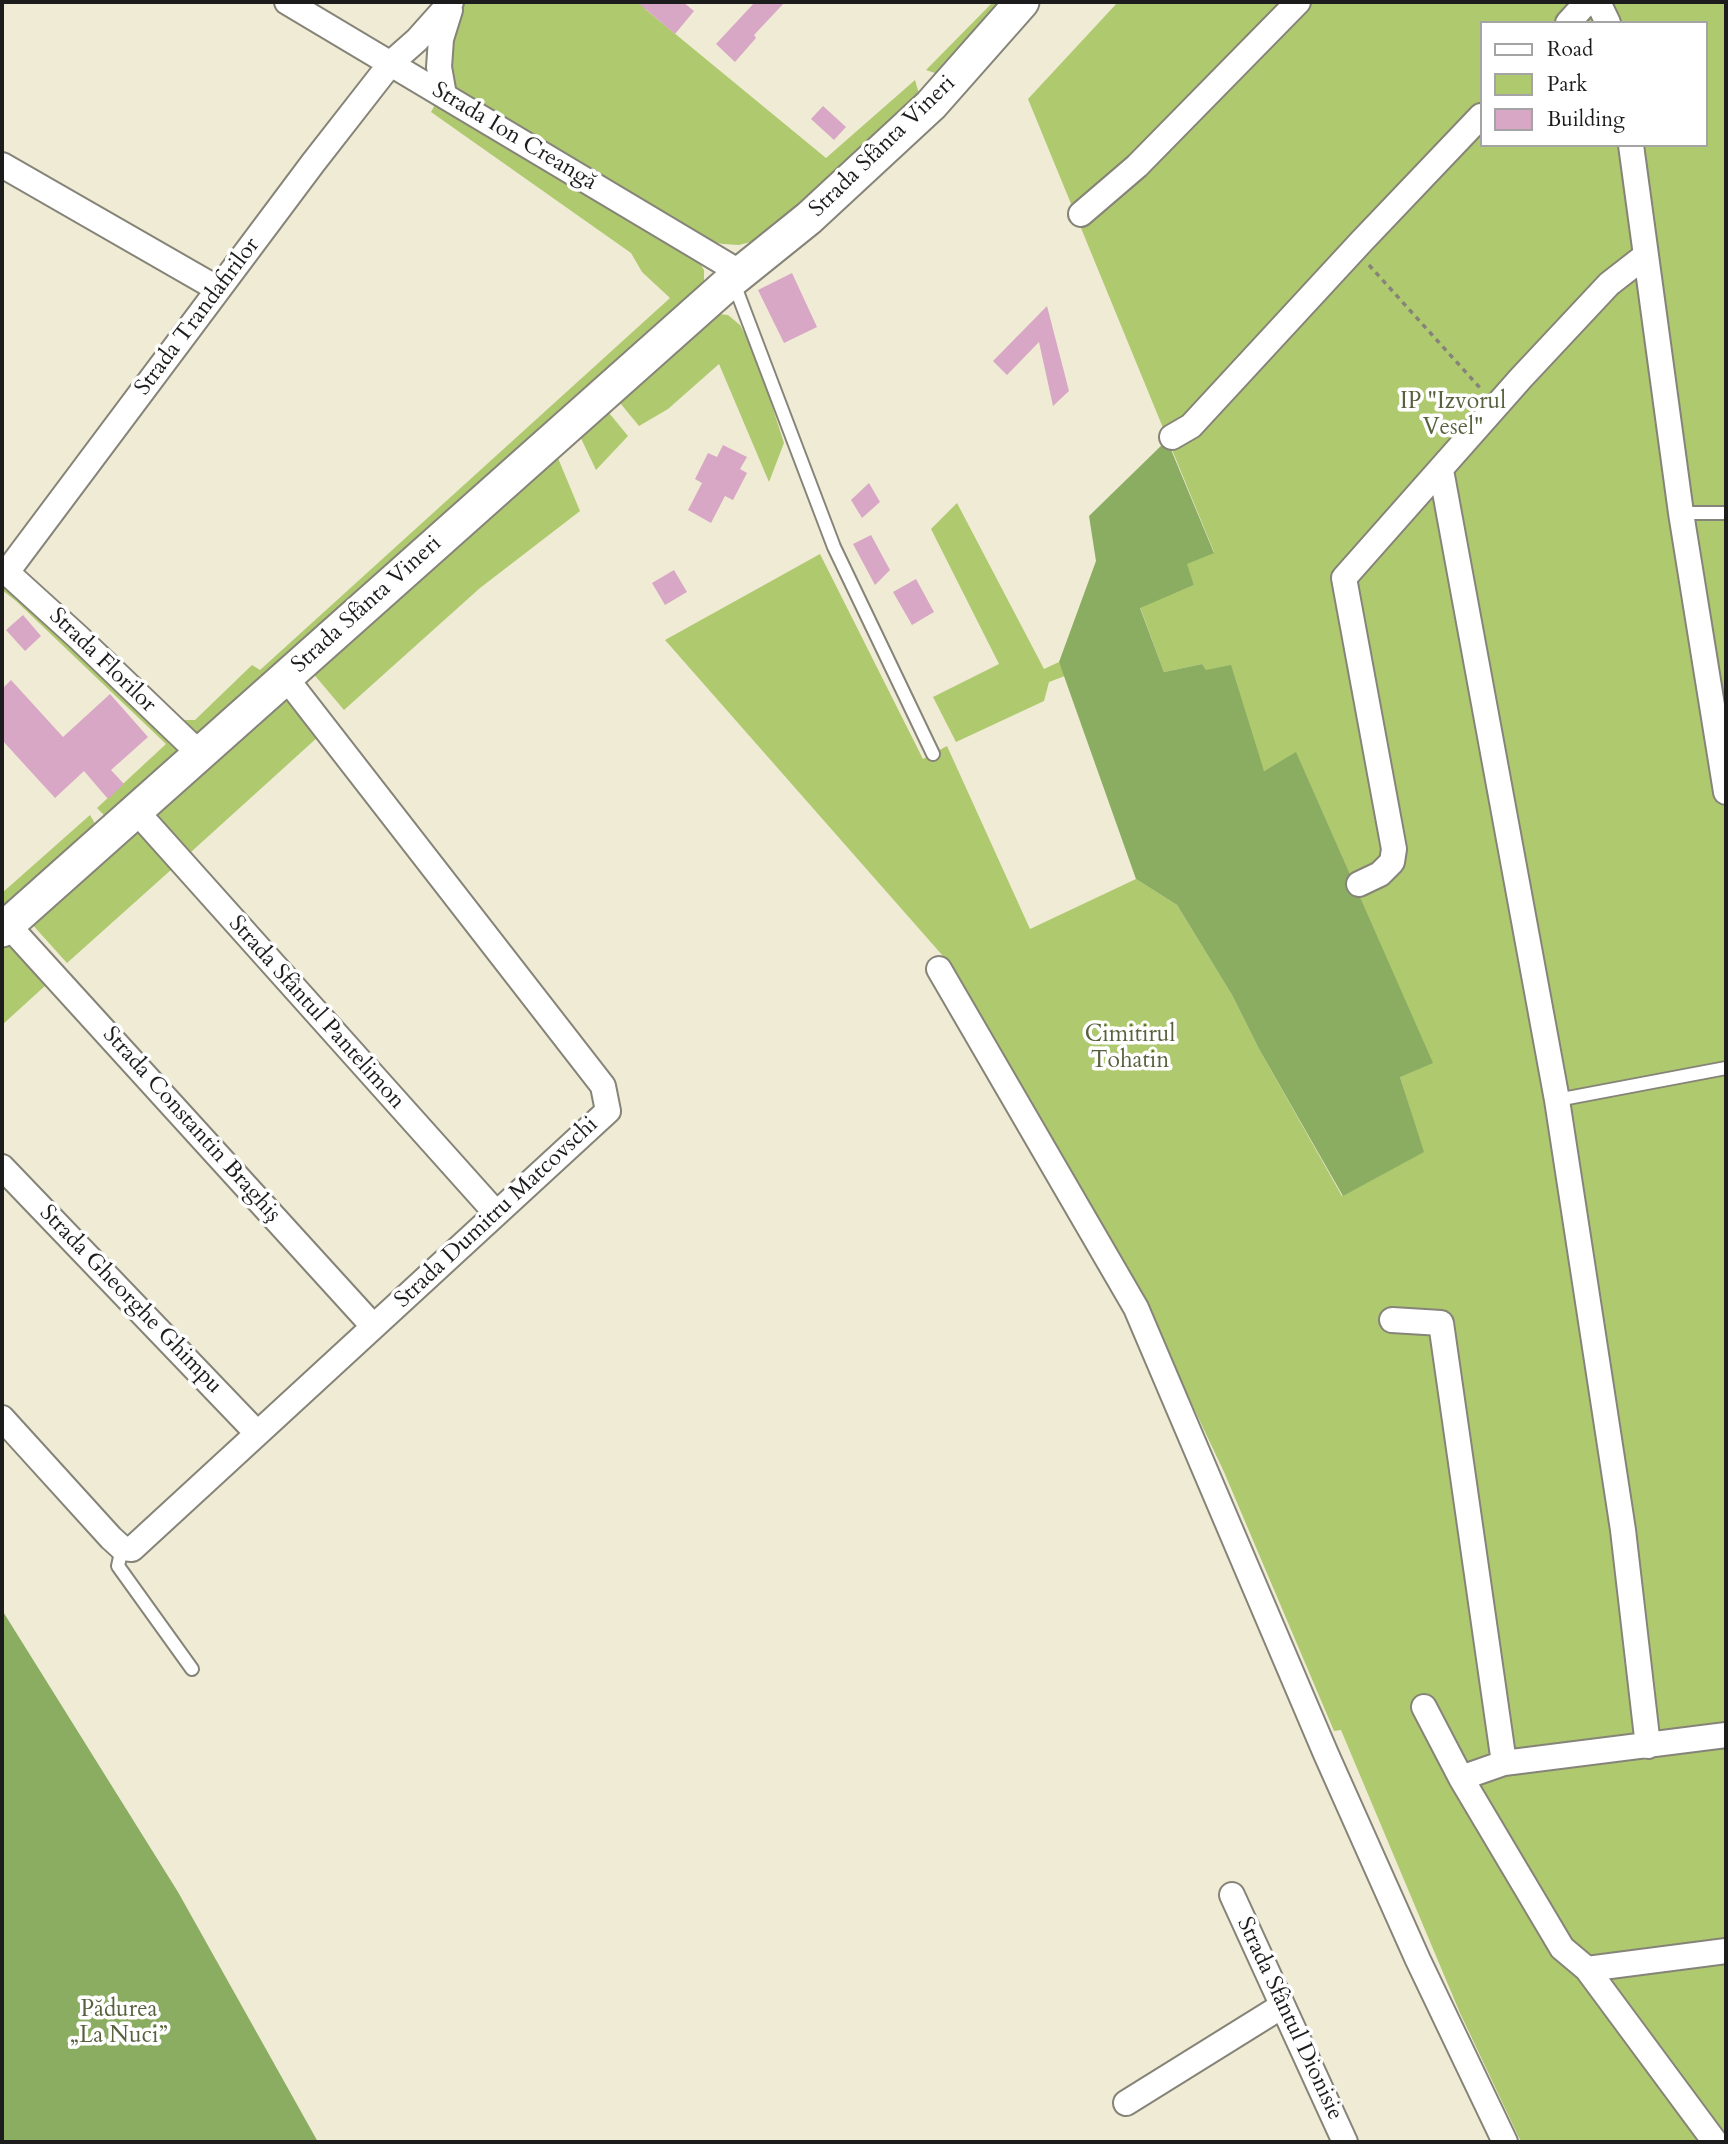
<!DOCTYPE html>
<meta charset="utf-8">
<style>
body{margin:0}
#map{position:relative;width:1728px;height:2144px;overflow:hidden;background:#efebd5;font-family:Cardo,serif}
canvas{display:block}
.frame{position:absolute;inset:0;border:4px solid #1c1c1c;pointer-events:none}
.legend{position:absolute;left:1480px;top:21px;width:228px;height:126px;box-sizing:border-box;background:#fff;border:2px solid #a4a4a4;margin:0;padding:9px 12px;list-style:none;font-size:21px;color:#1c1c1c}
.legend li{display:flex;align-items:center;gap:14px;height:35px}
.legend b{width:35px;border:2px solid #a4a4a4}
</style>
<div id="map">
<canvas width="1728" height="2144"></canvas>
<div class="frame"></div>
<ul class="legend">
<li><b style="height:9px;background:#fff"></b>Road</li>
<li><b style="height:19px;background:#afc96f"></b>Park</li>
<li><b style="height:19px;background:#d8a7c5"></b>Building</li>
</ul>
</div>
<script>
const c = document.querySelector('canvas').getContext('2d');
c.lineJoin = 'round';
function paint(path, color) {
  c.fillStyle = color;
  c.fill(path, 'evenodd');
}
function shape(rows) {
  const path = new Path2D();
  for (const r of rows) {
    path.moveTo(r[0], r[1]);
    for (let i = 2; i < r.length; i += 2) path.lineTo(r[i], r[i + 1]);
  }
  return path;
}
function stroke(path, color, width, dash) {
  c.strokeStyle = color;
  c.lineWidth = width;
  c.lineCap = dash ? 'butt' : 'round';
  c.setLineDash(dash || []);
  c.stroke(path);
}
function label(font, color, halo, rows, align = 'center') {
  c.font = font + ' Cardo,serif';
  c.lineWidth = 7;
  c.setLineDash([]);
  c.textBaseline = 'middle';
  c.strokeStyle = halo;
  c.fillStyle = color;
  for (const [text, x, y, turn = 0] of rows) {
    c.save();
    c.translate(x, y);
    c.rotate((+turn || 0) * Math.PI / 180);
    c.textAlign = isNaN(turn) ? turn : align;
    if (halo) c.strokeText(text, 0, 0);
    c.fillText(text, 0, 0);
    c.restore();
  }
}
const green = shape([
 [464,2,650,2,645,9,826,158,915,80,919,94,770,237,739,245,723,244,709,241,462,97,451,85,450,35],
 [993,2,1008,2,944,76,926,70],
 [1118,2,1726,2,1726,2142,1521,2142,1460,2013,1341,1730,1334,1731,1224,1472,1154,1324,950,964,665,640,820,554,923,759,947,746,1030,929,1136,879,1177,905,1232,995,1259,1049,1342,1196,1423,1152,1400,1077,1356,892,1296,753,1264,771,1202,664,1164,672,1140,607,1194,585,1186,564,1214,552,1028,99],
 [1481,23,1705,23,1705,145,1481,145],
 [438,99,695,255,704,270,704,285,200,735,190,731,179,720,195,720,252,665,260,670,670,298,642,272,631,253,431,112],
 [710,313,728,315,740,325,755,353,784,443,769,482,719,364,668,409,639,426,616,398],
 [605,408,628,436,596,470,578,432],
 [555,451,580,511,480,588,344,710,311,671],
 [957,503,1044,669,1059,662,1065,676,1049,682,1044,701,956,742,933,697,999,664,931,529],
 [2,581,178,750,177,761,107,818,97,808,166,744,16,601,2,590],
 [283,696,319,736,191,852,155,813],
 [90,815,97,827,2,920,2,893],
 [136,828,172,869,67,963,30,922],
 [8,941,46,985,2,1025,2,947]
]);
const forest = shape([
 [1167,440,1214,553,1187,564,1194,585,1140,608,1164,672,1202,664,1206,670,1231,665,1264,771,1296,752,1433,1063,1400,1077,1424,1152,1343,1196,1259,1049,1232,995,1177,905,1136,879,1059,662,1096,561,1089,516],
 [2,1610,178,1892,318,2142,2,2142]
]);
const building = shape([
 [637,2,683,2,694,11,675,34],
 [755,2,785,2,754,35,756,38,735,62,716,44],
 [823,106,846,127,834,140,811,119],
 [792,273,817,327,784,343,758,290],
 [1047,306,1069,391,1053,406,1039,342,1007,375,993,361],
 [723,445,747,457,740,469,747,473,733,500,725,496,711,523,688,510,702,483,695,479,708,453,717,457],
 [869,483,880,502,862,518,851,500],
 [871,535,890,570,875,585,853,544],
 [674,570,687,592,665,605,652,583],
 [916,579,934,612,912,625,893,592],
 [23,615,41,636,25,651,6,630],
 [11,680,63,737,110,694,148,737,111,770,124,784,108,799,84,771,55,798,2,740,2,689]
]);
const path = shape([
 [1369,265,1481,389]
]);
const lane = shape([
 [733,281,834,547,933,754],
 [1681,513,1726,513],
 [1557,1100,1726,1068],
 [122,1548,118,1566,192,1669]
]);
const street = shape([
 [287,2,741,273],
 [1598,2,1608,23],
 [1568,23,1587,2],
 [444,95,439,67,441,39,450,10],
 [1631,145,1681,513,1726,792],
 [2,165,218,289],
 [1081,214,1137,166,1298,2],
 [1172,437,1191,426,1361,242,1481,116],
 [1441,470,1557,1100,1623,1530,1648,1746],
 [2,568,78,637,201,755],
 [7,572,313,163,391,63,417,40,451,2],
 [137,812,496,1213],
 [1359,884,1380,874,1392,862,1394,849,1344,578,1521,378,1609,284,1645,256],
 [8,925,373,1326],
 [939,969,1136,1308,1326,1754,1418,1960,1505,2142],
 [2,1167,257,1433],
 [1392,1320,1441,1323,1504,1763],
 [2,1418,111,1538,122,1548,132,1549,608,1111,603,1086,286,678],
 [1424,1707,1461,1778,1562,1948,1587,1969,1715,2142],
 [1461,1778,1504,1763,1726,1735],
 [1232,1895,1345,2142],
 [1587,1969,1726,1951],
 [1126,2103,1282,2006]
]);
const secondary = shape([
 [2,930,732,280,809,218,931,105,1022,2]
]);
const streetNames = [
 ["Strada Ion Creangă",514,137,31],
 ["Strada Sfânta Vineri",883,147,-44],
 ["Strada Trandafirilor",198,317,-53],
 ["Strada Sfânta Vineri",367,605,-42],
 ["Strada Florilor",102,661,44],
 ["Strada Sfântul Pantelimon",316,1013,48],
 ["Strada Constantin Braghiş",191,1125,48],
 ["Strada Dumitru Matcovschi",497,1213,-43],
 ["Strada Gheorghe Ghimpu",130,1300,46],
 ["Strada Sfântul Dionisie",1289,2019,65]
];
const parkNames = [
 ["IP \"Izvorul",1453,403],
 ["Vesel\"",1453,429],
 ["Cimitirul",1130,1036],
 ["Tohatin",1130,1062],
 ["Pădurea",119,2011],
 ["„La Nuci”",119,2037]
];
paint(green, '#afc96f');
paint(forest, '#8bad62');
paint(building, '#d8a7c5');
stroke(lane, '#868478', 16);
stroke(street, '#868478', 28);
stroke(secondary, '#868478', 37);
stroke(path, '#868478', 3.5, [5, 5]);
stroke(lane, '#fff', 12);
stroke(street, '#fff', 24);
stroke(secondary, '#fff', 33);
label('23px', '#1c1c1c', '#fff', streetNames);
label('23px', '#57613d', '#fff', parkNames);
</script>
